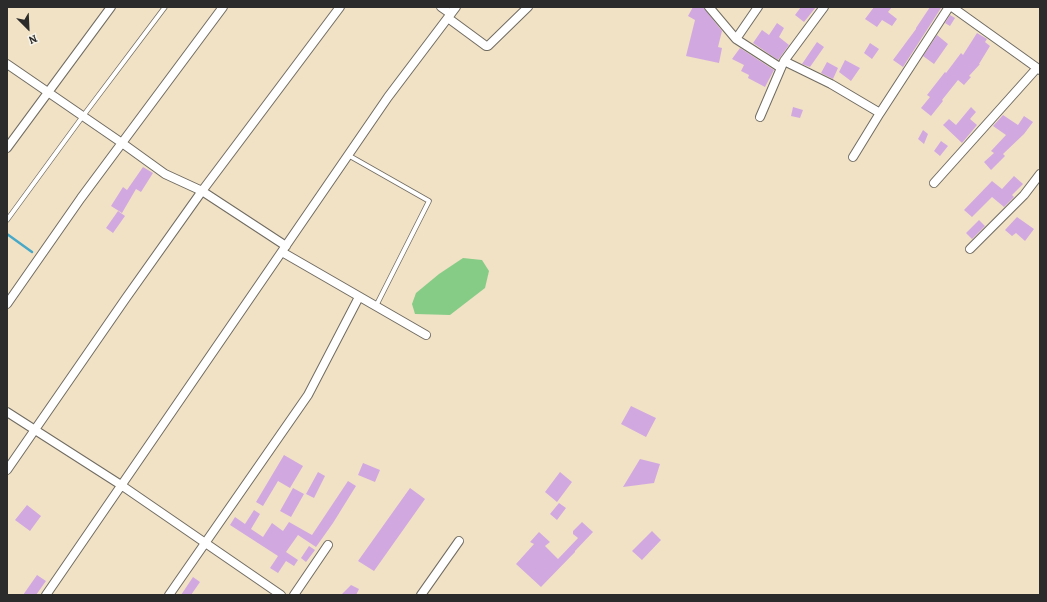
<!DOCTYPE html>
<style>
body{margin:0}
#map{position:relative;width:1047px;height:602px;overflow:hidden;background:#f1e2c6;font-family:Alegreya,serif}
canvas{display:block}
.frame{position:absolute;inset:0;border:8px solid #2b2b2b;pointer-events:none}
.north{position:absolute;left:8px;top:8px;width:40px;height:40px;-webkit-text-stroke:3px #f7f3e8;paint-order:stroke;rotate:156deg;font-size:11px;font-weight:700;line-height:16px;text-align:center;color:#2b2b2b}
.north::after{content:'';display:block;margin:auto;width:14px;height:18px;background:#2b2b2b;clip-path:polygon(50% 0,100% 100%,50% 72%,0 100%)}
</style>
<div id="map">
<canvas width="1047" height="602"></canvas>
<div class="frame"></div>
<div class="north">N</div>
</div>
<script>
const c = document.querySelector('canvas').getContext('2d');
c.lineJoin = 'round';
function paint(path, color) {
  c.fillStyle = color;
  c.fill(path, 'evenodd');
}
function shape(rows) {
  const path = new Path2D();
  for (const r of rows) {
    path.moveTo(r[0], r[1]);
    for (let i = 2; i < r.length; i += 2) path.lineTo(r[i], r[i + 1]);
  }
  return path;
}
function stroke(path, color, width, dash) {
  c.strokeStyle = color;
  c.lineWidth = width;
  c.lineCap = dash ? 'butt' : 'round';
  c.setLineDash(dash || []);
  c.stroke(path);
}
const green = shape([
 [463,258,482,260,489,271,485,288,450,315,415,314,412,304,416,293,439,274]
]);
const stream = shape([
 [7,234,32,252]
]);
const building = shape([
 [693,7,703,7,722,31,718,47,722,48,719,63,686,56,695,20,688,16],
 [801,7,816,7,804,22,795,15],
 [874,7,892,7,888,12,897,19,892,26,882,20,877,27,865,19],
 [930,7,939,7,941,8,903,67,893,60,916,29,916,28],
 [950,15,955,18,950,26,945,23],
 [777,23,784,28,779,37,789,45,778,60,753,43,762,30,769,35],
 [977,33,987,39,985,42,990,46,979,64,980,64,969,76,971,77,964,85,958,80,942,100,943,101,931,116,921,108,930,97,927,95,945,72,946,73,961,53,963,55],
 [937,35,948,44,934,64,923,56],
 [817,42,824,47,810,67,802,64],
 [870,43,879,49,872,59,864,53],
 [740,48,774,70,765,87,748,78,749,75,741,71,744,65,732,59],
 [845,60,860,68,851,81,839,72],
 [827,62,838,68,833,79,821,73],
 [793,107,803,110,800,118,791,116],
 [971,107,976,112,970,119,977,125,962,143,943,125,949,119,956,125],
 [1003,115,1018,125,1024,116,1033,122,1024,134,1003,154,1005,156,991,170,984,162,994,153,991,151,1006,135,993,126],
 [923,130,928,134,924,144,918,139],
 [941,141,948,146,940,156,934,151],
 [143,167,153,173,141,192,136,189,122,213,111,206,123,187,127,190],
 [1014,176,1023,184,1012,195,1014,197,1004,207,992,197,972,217,964,210,992,181,1002,189],
 [118,211,125,216,113,233,106,228],
 [1017,217,1034,229,1025,241,1016,233,1012,236,1005,230],
 [979,220,985,226,972,239,966,233],
 [631,406,656,418,646,437,621,424],
 [284,455,303,466,290,488,278,481,263,506,256,502],
 [640,459,660,464,654,483,623,487],
 [363,463,380,470,375,482,358,475],
 [318,472,325,476,314,498,306,494],
 [560,472,572,482,557,502,545,492],
 [348,481,356,486,333,523,316,547,298,535,286,552,298,560,294,566,286,561,278,573,270,568,278,556,230,525,235,517,245,524,254,510,260,514,251,529,263,537,272,523,283,531,289,522,312,535],
 [293,488,304,494,291,517,280,511],
 [410,488,425,499,374,571,358,561],
 [559,503,566,508,557,520,550,514],
 [27,505,41,516,30,531,15,520],
 [582,522,593,532,575,551,575,552,541,587,516,564,534,544,530,542,539,532,550,542,545,546,558,559,578,538,573,534,573,531],
 [652,531,661,540,642,560,632,551],
 [309,546,315,550,306,562,301,558],
 [37,575,46,581,36,595,23,595],
 [193,577,200,582,191,595,181,595],
 [351,585,359,589,356,595,341,595]
]);
const service = shape([
 [348,155,429,201,376,306],
 [7,220,83,116,165,7]
]);
const minor = shape([
 [441,7,451,14],
 [709,7,736,39,758,7],
 [952,7,1040,70],
 [448,18,486,46,488,46,528,7],
 [736,39,781,68],
 [784,61,831,84,880,113],
 [7,64,122,143,165,174,202,191,286,246],
 [760,117,784,61,824,7],
 [7,148,111,7],
 [853,157,880,113,949,7],
 [934,183,1037,68],
 [970,249,1024,195,1040,174],
 [282,252,426,335],
 [7,304,81,198,223,7],
 [7,412,121,485,281,595],
 [7,470,126,298,202,191,340,7],
 [46,595,388,97,456,7],
 [169,595,308,395,359,297],
 [294,595,328,545],
 [421,595,459,541]
]);
paint(green, '#86cc87');
stroke(stream, '#47a9c7', 2.5);
paint(building, '#d2a8e0');
stroke(service, '#706b61', 5.5);
stroke(minor, '#706b61', 10);
stroke(service, '#fff', 4);
stroke(minor, '#fff', 8);
</script>
